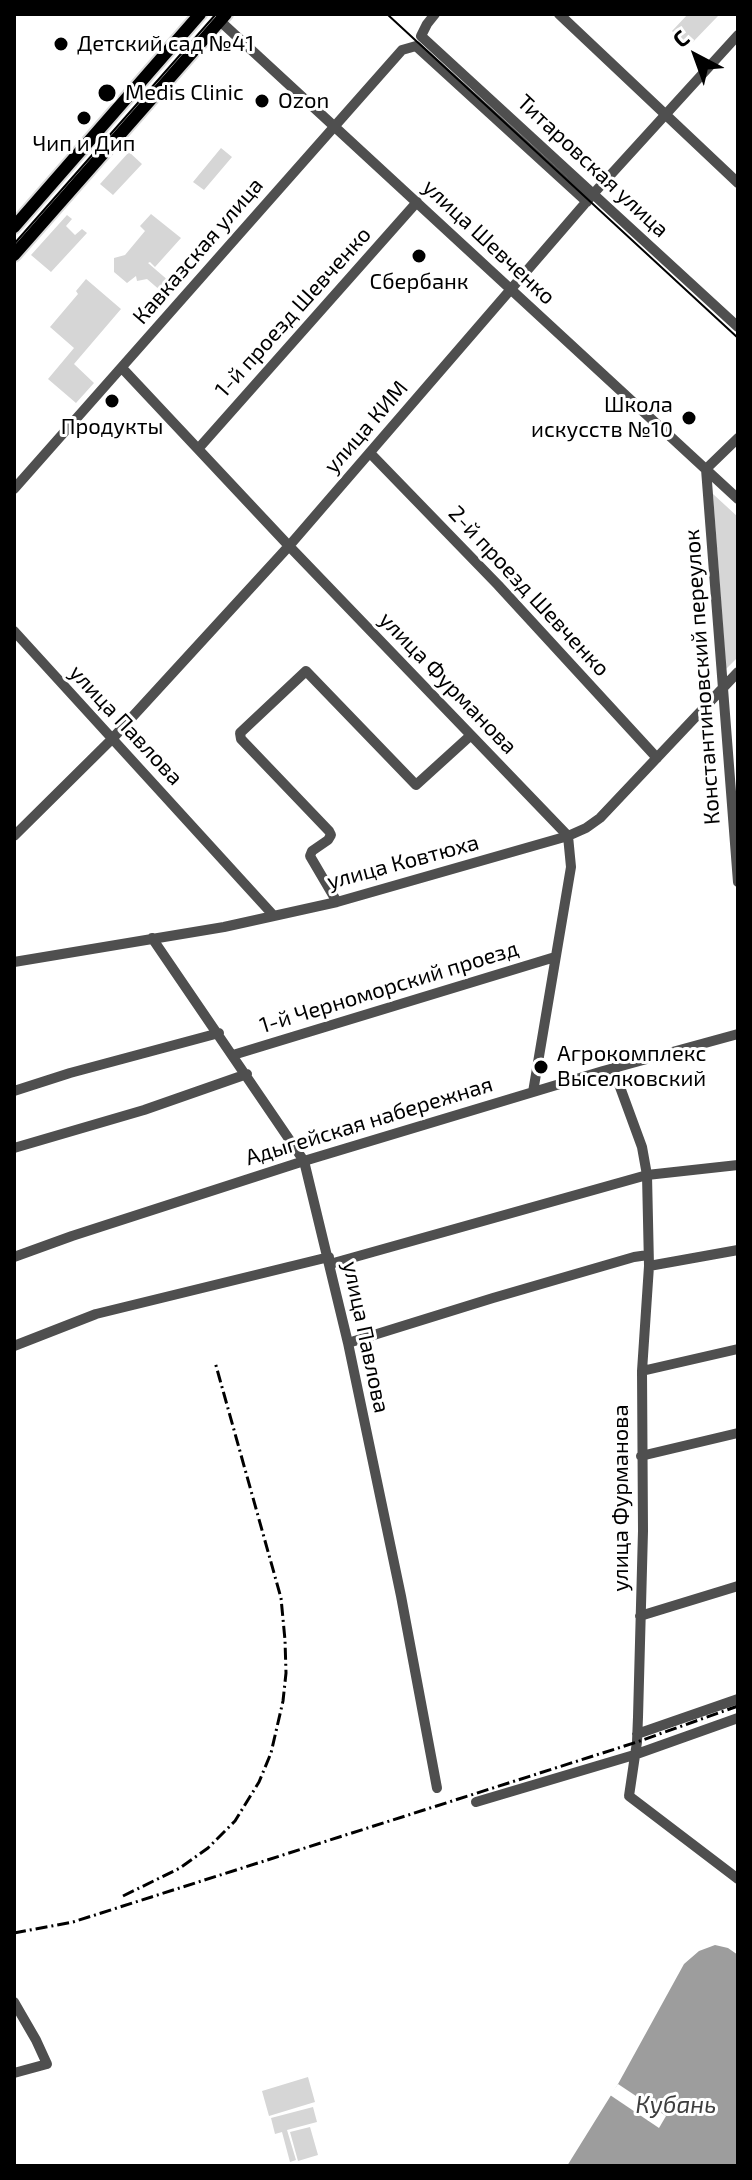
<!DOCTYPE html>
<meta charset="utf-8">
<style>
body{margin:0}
#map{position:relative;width:752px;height:2180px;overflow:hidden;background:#fff;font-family:"Exo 2",sans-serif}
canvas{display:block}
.frame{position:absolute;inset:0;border:16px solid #000;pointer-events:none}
.north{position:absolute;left:656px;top:16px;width:80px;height:80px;-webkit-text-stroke:6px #fff;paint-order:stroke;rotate:319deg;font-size:22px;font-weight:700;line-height:32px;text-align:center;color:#000}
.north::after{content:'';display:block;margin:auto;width:28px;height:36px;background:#000;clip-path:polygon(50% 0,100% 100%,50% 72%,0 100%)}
</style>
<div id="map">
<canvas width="752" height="2180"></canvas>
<div class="frame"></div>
<div class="north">С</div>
</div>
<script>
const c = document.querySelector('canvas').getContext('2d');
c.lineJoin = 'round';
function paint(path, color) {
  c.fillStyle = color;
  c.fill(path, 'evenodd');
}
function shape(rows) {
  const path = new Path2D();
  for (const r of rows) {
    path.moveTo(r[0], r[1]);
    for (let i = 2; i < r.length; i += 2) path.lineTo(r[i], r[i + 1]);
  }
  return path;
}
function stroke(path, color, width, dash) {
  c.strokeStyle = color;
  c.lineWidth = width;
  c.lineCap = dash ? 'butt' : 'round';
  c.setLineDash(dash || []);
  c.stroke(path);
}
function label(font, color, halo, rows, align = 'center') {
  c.font = font + ' "Exo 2",sans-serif';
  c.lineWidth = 6;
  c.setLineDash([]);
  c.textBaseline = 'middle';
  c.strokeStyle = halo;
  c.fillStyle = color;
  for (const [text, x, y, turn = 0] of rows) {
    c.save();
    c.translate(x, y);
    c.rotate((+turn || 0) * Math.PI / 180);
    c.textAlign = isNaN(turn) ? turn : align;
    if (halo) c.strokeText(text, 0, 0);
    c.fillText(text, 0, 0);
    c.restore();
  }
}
const green = shape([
 [688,14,719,15,688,47,672,31],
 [221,148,232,157,204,190,193,182],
 [129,152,142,164,113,195,100,184],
 [151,214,181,238,155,267,150,262,148,263,177,288,169,298,147,279,137,281,136,276,127,283,114,272,114,258,125,255,145,231,140,226],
 [67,215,72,219,66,226,75,235,82,229,87,233,51,272,31,255],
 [86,279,121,309,74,364,94,383,76,403,48,379,74,348,50,327,78,294,76,291],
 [713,494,738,517,738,657,726,669],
 [308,2077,315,2102,269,2116,262,2091],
 [313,2107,317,2122,287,2130,296,2160,290,2162,282,2132,275,2134,271,2118],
 [310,2127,318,2155,298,2161,290,2132]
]);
const water = shape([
 [715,1945,728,1948,738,1955,738,2166,567,2166,618,2084,684,1964,699,1951]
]);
const pier = shape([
 [618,2084,666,2116,659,2128,610,2095]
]);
const minor = shape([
 [435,14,427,24,421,36,738,327],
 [559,14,738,183],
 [220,21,738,499],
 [122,368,289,546,568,836,571,867,533,1092],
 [198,449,417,202],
 [370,453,498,585,657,758],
 [706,469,738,882],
 [706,469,738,438],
 [14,489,402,50,416,46,587,202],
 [14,631,274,916],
 [14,836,112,739,289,546,594,193,738,35],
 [337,902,310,856,312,851,328,840,331,835,329,831,241,739,240,733,306,671,416,785,470,736],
 [152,938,304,1161,348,1343,401,1596,437,1788],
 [14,962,224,927,337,902,568,836,586,828,600,818,738,672],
 [233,1055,555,957],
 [613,1068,642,1147,647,1175,649,1266,642,1371,643,1531,638,1717,637,1742,629,1796,738,1879],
 [14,1091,70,1073,219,1033],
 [14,1148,144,1110,247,1074],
 [14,1257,72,1236,304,1161,603,1071,738,1034],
 [330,1264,647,1175,738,1165],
 [649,1266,738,1250],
 [348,1343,493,1298,634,1257,648,1255],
 [14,1346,96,1314,329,1257],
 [642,1371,738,1349],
 [641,1456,738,1433],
 [640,1616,738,1586],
 [637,1734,738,1699],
 [476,1802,634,1755,738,1718],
 [14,2002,36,2040,47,2064,14,2073]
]);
const major = shape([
 [14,227,200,14],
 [14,255,226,14]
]);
const tram = shape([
 [387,14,738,338],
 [14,244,216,14]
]);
const rail = shape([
 [123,1896,180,1868,208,1848,235,1821,259,1782,271,1753,283,1701,286,1673,285,1640,281,1598,215,1362],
 [14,1933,73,1922,637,1742,738,1706]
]);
const markers = [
 [61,44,8,"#000"],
 [107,93,10,"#000"],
 [262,101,8,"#000"],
 [84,118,8,"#000"],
 [419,256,8,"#000"],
 [112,401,8,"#000"],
 [689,418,8,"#000"],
 [541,1067,8,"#000"]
];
const poiNames = [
 ["Детский сад №41",77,44],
 ["Medis Clinic",125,93],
 ["Ozon",278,101],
 ["Чип и Дип",84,144,"center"],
 ["Сбербанк",419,282,"center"],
 ["Школа",673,405,"right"],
 ["искусств №10",673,430,"right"],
 ["Продукты",112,427,"center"],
 ["Агрокомплекс",557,1054],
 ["Выселковский",557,1079]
];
const streetNames = [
 ["Титаровская улица",593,166,43],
 ["улица Шевченко",489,242,43],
 ["Кавказская улица",198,251,-49],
 ["1-й проезд Шевченко",293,312,-48],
 ["улица КИМ",366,427,-49],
 ["2-й проезд Шевченко",529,591,47],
 ["Константиновский переулок",702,677,-94],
 ["улица Фурманова",448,683,46],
 ["улица Павлова",126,725,47],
 ["улица Ковтюха",403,862,-15],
 ["1-й Черноморский проезд",389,987,-17],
 ["Адыгейская набережная",369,1121,-17],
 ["улица Павлова",366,1337,78],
 ["улица Фурманова",621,1498,-90]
];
const waterNames = [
 ["Кубань",676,2105]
];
paint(green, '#d6d6d6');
paint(water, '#9d9d9d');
paint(pier, '#fff');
stroke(major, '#dbdbdb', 16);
stroke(minor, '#4f4f4f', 10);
stroke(major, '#000', 12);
stroke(tram, '#000', 2);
stroke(rail, '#000', 3, [12, 4, 2, 4]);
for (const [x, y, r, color] of markers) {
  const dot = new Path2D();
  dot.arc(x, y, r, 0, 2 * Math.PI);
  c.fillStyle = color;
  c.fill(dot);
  stroke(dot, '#fff', 3);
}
label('22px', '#000', '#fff', poiNames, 'left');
label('22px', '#000', '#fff', streetNames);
label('italic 24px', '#3e3e3e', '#fff', waterNames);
</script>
